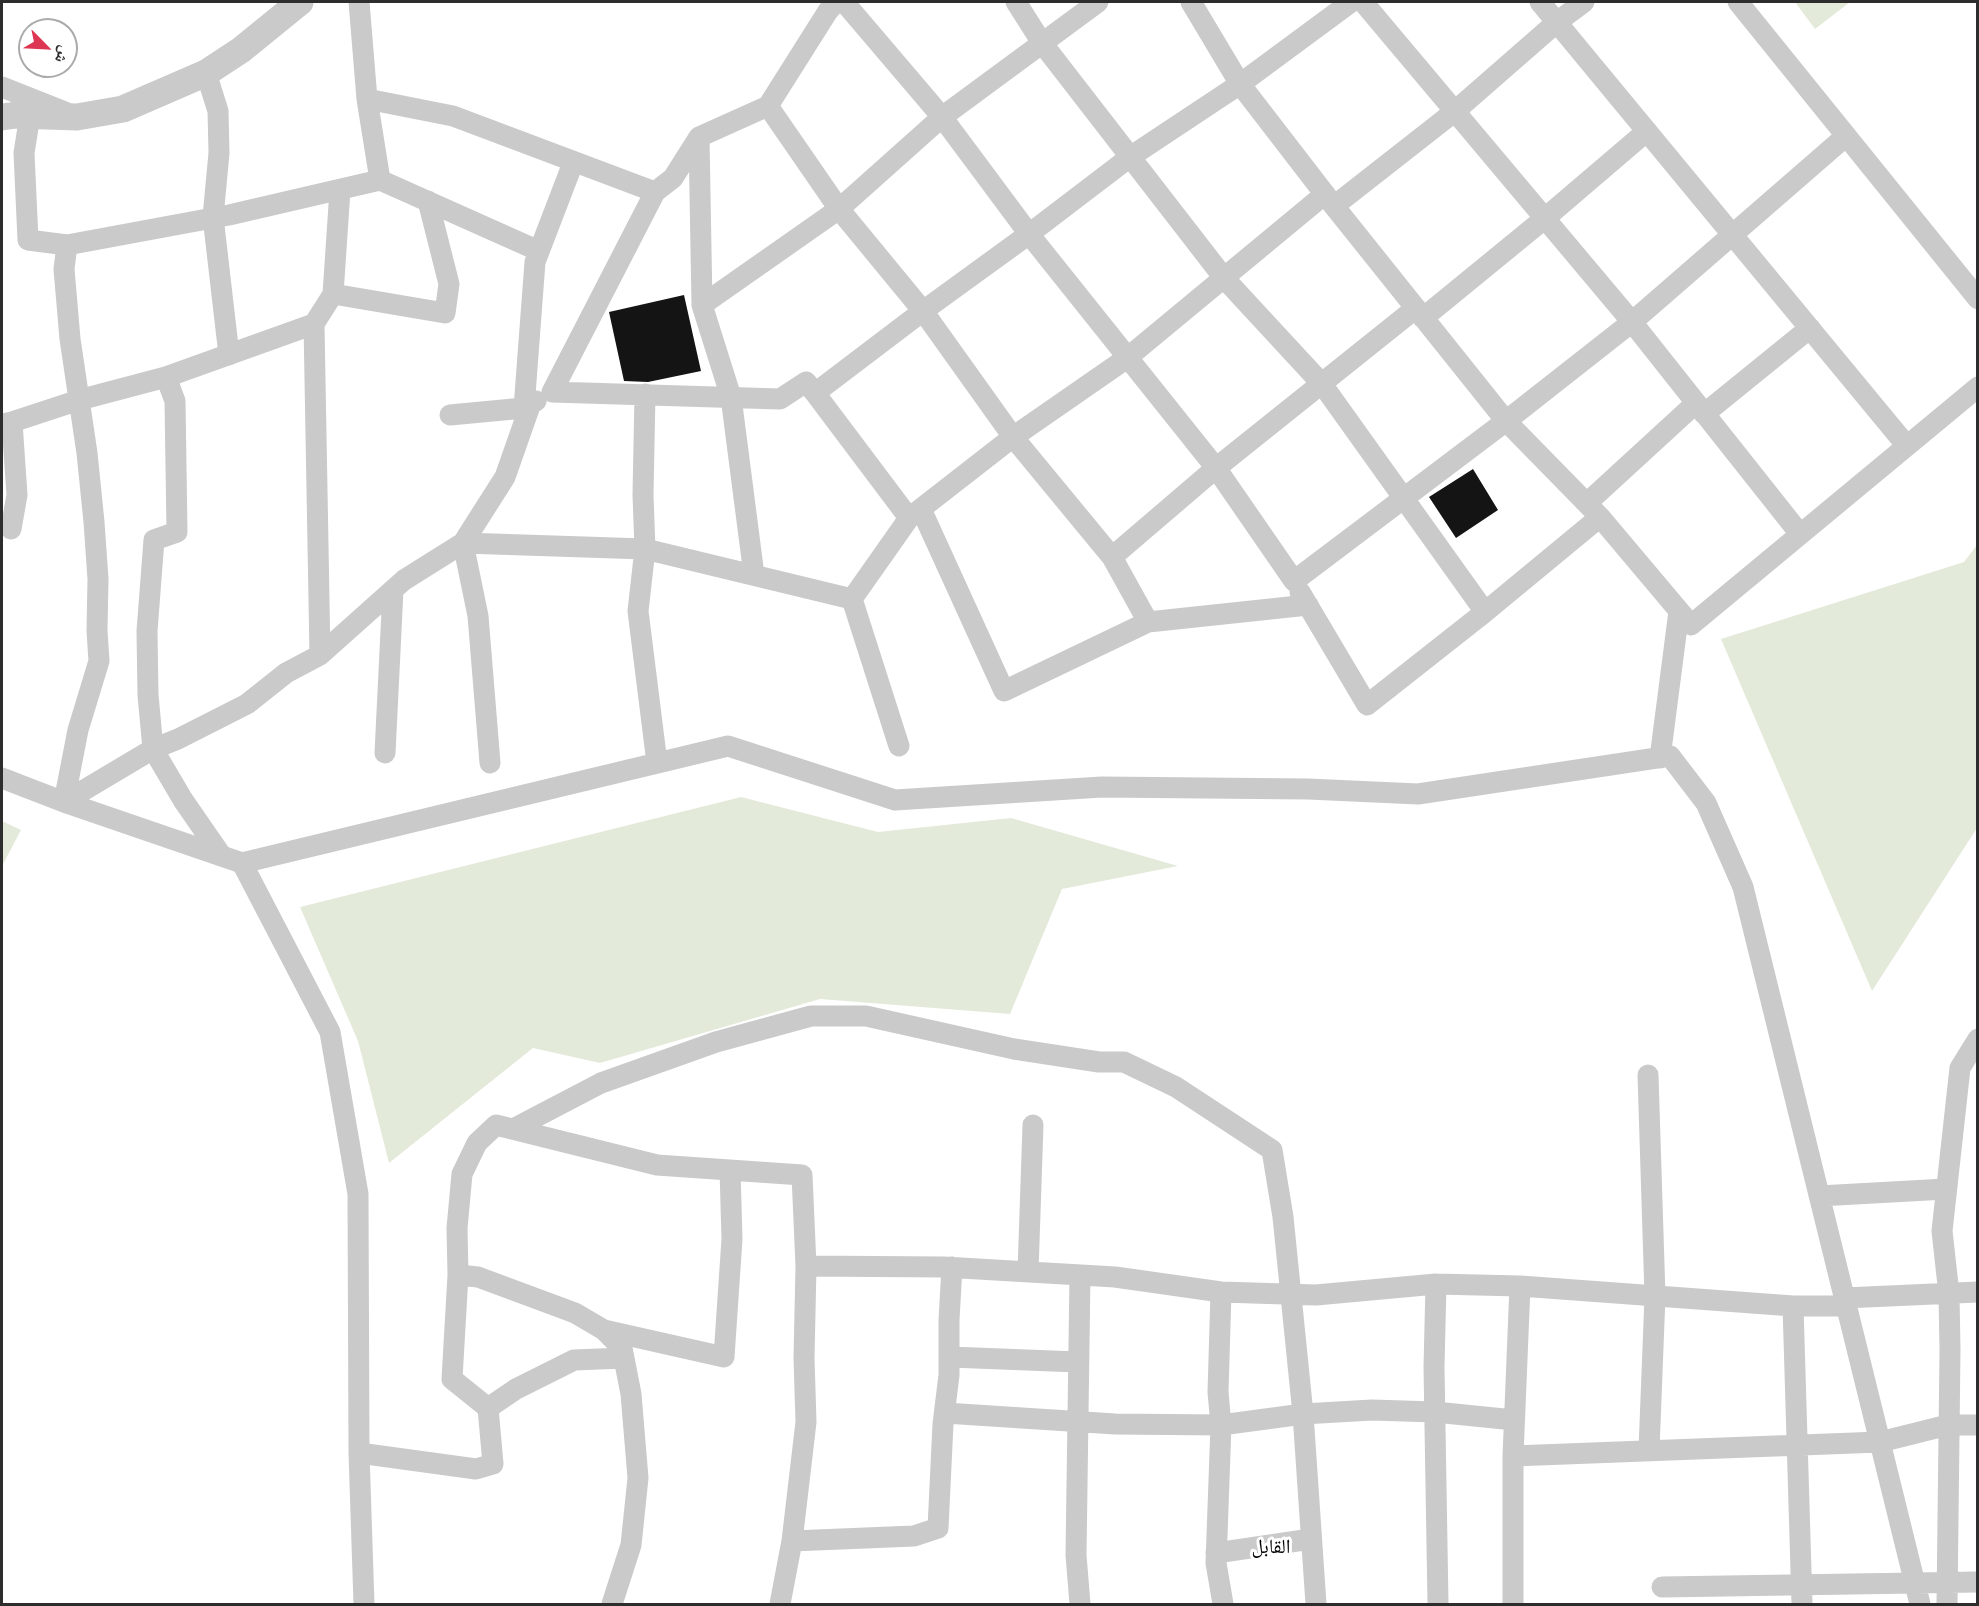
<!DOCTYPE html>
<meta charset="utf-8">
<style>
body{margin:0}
#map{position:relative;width:1979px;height:1606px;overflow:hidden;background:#fff;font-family:Arial,"Noto Naskh Arabic",sans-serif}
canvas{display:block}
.frame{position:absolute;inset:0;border:3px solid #2d2d2d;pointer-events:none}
.north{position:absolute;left:18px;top:18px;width:60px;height:60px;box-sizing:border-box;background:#fff;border:2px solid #ababab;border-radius:50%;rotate:114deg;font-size:16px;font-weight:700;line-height:24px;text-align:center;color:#2d2d2d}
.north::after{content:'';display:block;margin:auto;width:21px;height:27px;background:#dc3652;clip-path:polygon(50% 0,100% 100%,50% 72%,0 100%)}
</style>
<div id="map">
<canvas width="1979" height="1606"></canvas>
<div class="frame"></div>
<div class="north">ش</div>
</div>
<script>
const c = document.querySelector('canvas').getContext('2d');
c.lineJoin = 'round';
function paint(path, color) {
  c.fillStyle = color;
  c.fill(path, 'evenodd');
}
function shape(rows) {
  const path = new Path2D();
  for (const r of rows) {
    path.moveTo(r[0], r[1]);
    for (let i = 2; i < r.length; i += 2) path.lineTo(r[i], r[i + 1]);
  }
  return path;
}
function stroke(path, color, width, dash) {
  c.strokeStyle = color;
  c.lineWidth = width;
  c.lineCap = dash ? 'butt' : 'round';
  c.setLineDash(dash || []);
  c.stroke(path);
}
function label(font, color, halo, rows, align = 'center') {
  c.font = font + ' Arial,"Noto Naskh Arabic",sans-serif';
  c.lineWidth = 6;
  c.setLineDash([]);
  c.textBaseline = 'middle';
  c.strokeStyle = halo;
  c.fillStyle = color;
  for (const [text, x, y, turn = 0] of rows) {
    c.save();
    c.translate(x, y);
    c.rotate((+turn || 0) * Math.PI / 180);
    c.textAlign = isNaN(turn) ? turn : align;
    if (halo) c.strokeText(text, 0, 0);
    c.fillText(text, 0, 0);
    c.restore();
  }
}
const green = shape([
 [1795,2,1850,2,1815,29],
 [1977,545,1977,828,1872,991,1721,639,1964,562],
 [741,797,878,832,1011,818,1178,866,1062,889,1010,1014,820,999,600,1063,533,1048,389,1163,358,1041,300,907],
 [2,821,21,830,2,866]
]);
const building = shape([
 [684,295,701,371,648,382,624,381,609,312],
 [1473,469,1498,510,1456,538,1429,497]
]);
const minor = shape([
 [359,2,367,99,380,180],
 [836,2,828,11,768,106,699,137,673,178,655,192,552,392,780,399,806,382,815,393,923,311,1029,234,1130,157,1240,84,1351,2],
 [844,2,942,117,1029,234,1216,468,1294,581,1506,421,1632,322,1846,136],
 [1016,2,1042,43,1224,278,1322,384,1485,612],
 [1191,2,1240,84,1334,206,1506,421,1600,517,1691,625,1978,387],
 [1363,2,1632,322,1800,534],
 [1540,2,1907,446],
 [1738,2,1978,299],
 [206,73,218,111,219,153,213,217,229,355],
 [2,87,65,112],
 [367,99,453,116,655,192],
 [768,106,839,209,923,311,1013,437,1112,557,1148,622],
 [30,115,24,153,28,240,67,245,229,215,380,180,539,251],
 [699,137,702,305,731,397,754,575],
 [1334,206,1454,112,1557,22,1584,2],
 [333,294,340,190],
 [702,305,839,209,942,117,1098,2],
 [1423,318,1544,219,1647,131],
 [166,377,175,401,177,532,154,540,147,631,148,695,153,749,183,800,221,855],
 [815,393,909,518],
 [645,394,643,495,645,549,638,611,657,763],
 [524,408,535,262,573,163],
 [1704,414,1810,328],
 [450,415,524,408,536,401],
 [2,424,12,422,79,400,166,377,314,324],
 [1587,503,1696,403],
 [921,509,1004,691,1148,622,1308,605],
 [11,529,17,495,12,422],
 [1112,557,1216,468,1416,308],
 [1300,592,1367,705,1485,612,1600,517],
 [852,599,909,518,1013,437,1127,358,1325,194],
 [320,655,314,324,333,294,445,313,449,284,428,201],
 [385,753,393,590],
 [1660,758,1679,611],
 [490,763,478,616,463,543,645,549,852,599,899,746],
 [2,778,64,802,242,863,330,1032,358,1194,359,1453,364,1604],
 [64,802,153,749,178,739,247,704,286,673,320,655,404,580,463,543,505,477,531,403],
 [64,802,78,730,99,661,97,631,98,579,94,522,87,453,70,339,64,269,67,245],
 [242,863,728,746,895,800,1102,787,1308,789,1418,794,1670,756,1706,803,1743,887,1920,1604],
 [1648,1075,1655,1296,1649,1450],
 [513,1129,601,1083,716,1042,811,1016,866,1016,1014,1049,1099,1062,1124,1062,1176,1087,1272,1150,1283,1217,1303,1414,1316,1604],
 [1819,1196,1946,1189],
 [806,1266,944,1267,1115,1277,1221,1292,1316,1295,1436,1284,1520,1286,1793,1306,1846,1306],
 [1028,1272,1033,1125],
 [458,1275,478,1277,575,1313,604,1330,622,1348,631,1394,638,1478,631,1545,612,1604],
 [1080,1275,1076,1555,1080,1604],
 [1436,1284,1434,1367,1438,1604],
 [1221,1292,1218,1392,1221,1425,1216,1563,1223,1604],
 [1844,1298,1978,1292],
 [1793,1306,1802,1604],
 [604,1330,724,1357,732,1239,730,1170],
 [950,1357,1078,1362],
 [624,1358,574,1360,516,1389,488,1408,452,1379,458,1275,457,1228,462,1174,477,1143,496,1125,657,1165,802,1175,806,1266,804,1358,806,1422,792,1541,780,1604],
 [945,1413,1115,1424,1221,1425,1303,1414,1372,1410,1435,1412,1514,1420],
 [359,1453,476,1469,493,1464,488,1408],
 [1513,1456,1880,1442,1948,1425,1978,1425],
 [792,1541,914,1536,938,1528,943,1424,949,1375,949,1320,952,1267],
 [1216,1553,1311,1539],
 [1662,1587,1978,1582],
 [1513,1604,1513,1456,1520,1286],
 [1947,1604,1950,1350,1949,1294,1942,1231,1960,1068,1978,1039]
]);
const tertiary = shape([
 [2,117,16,115,77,117,123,109,206,73,241,50,300,2]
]);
const neighbourhoodNames = [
 ["القابل",1271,1547]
];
paint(green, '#e4eada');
paint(building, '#141414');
stroke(minor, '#cacaca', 21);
stroke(tertiary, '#cacaca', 27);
label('20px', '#000', '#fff', neighbourhoodNames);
</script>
